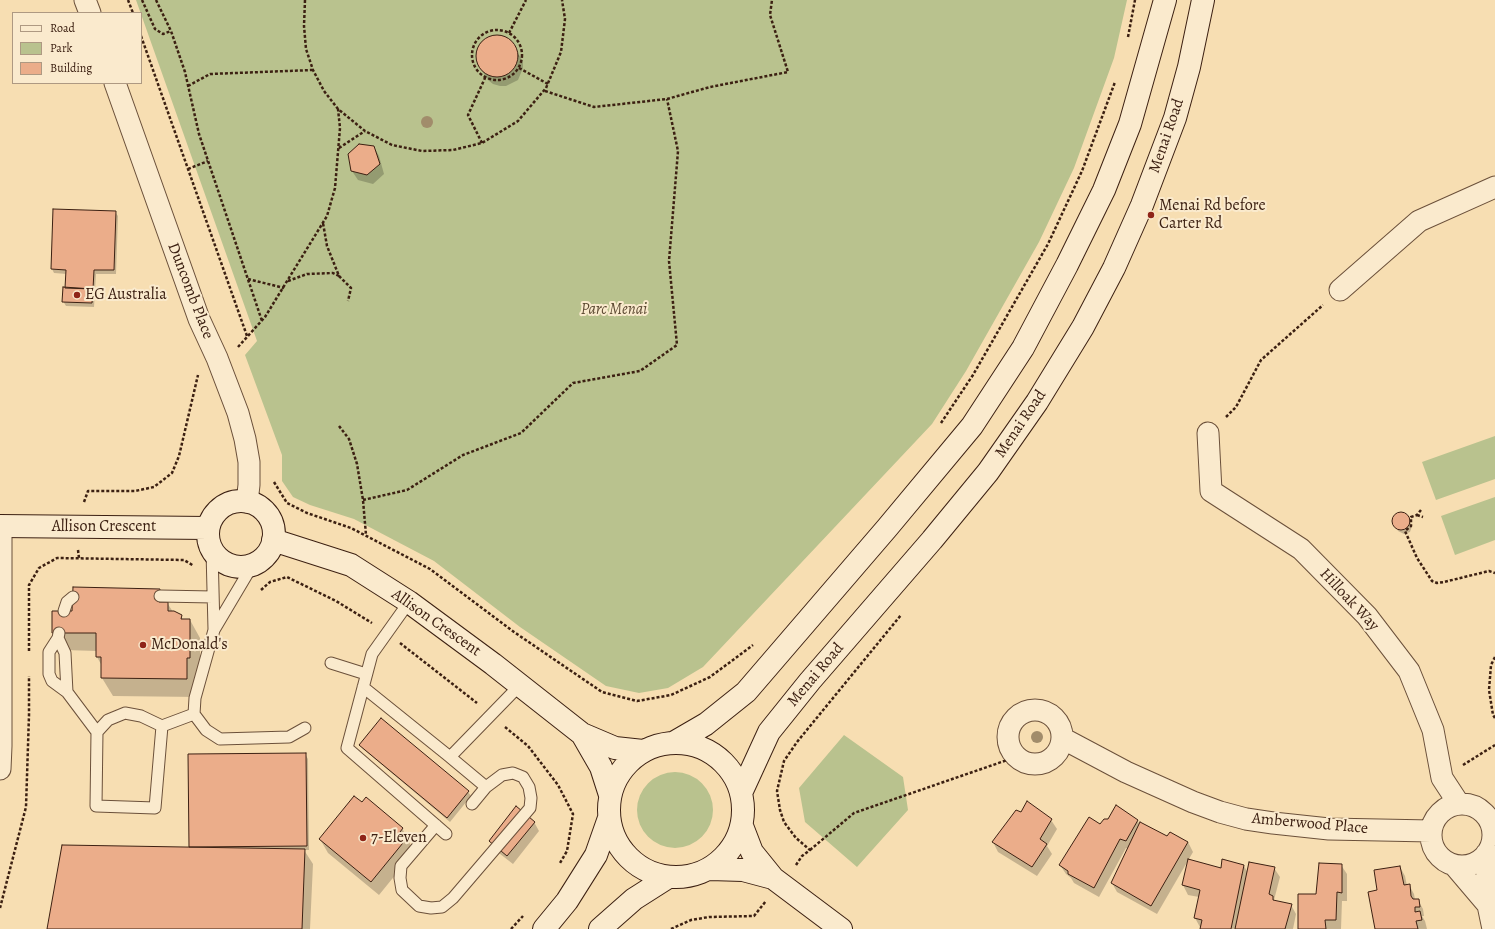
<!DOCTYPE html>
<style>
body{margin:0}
#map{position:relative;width:1495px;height:929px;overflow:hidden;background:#f7deb2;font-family:Alegreya,serif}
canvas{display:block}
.legend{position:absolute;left:12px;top:12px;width:130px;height:72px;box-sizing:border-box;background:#faeacd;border:1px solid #ae9982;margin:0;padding:5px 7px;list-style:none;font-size:12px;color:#3c2012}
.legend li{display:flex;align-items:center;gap:8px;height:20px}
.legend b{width:20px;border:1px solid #ae9982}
</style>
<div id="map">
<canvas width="1495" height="929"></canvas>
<ul class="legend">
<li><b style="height:5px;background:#faeacd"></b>Road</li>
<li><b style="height:11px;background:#b9c28e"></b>Park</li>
<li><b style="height:11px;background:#ebad8a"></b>Building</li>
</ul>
</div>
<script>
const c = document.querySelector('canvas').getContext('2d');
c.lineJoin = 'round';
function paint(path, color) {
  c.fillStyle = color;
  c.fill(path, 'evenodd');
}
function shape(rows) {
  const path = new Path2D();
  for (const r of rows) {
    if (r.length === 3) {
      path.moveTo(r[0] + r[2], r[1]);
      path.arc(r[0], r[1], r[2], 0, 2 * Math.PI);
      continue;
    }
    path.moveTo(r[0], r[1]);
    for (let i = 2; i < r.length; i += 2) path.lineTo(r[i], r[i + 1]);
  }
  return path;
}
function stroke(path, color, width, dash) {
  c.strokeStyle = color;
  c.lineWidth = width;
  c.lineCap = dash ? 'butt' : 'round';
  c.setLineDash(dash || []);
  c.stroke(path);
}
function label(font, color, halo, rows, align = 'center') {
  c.font = font + ' Alegreya,serif';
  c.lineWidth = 4;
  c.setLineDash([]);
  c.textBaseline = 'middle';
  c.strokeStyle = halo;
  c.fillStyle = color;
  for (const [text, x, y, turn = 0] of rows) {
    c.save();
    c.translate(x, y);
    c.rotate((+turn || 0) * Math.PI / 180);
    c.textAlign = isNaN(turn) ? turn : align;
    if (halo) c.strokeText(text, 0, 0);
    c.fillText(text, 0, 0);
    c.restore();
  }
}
const green = shape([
 [136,0,1127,0,1114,58,1074,168,1039,242,966,371,932,424,703,667,668,688,639,693,606,686,520,627,434,561,354,519,310,505,293,497,282,481,282,455,245,355,257,341],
 [1495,436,1495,479,1436,500,1422,462],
 [1495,497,1495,540,1455,555,1441,516],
 [844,735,903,777,908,810,857,867,805,822,799,788],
 [675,810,38]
]);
const shadow = shape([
 [499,35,505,37,511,41,523,62,523,68,518,80,506,86,500,86,493,84,488,80,478,64,477,57,477,50,480,43,486,39],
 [374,147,379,156,384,174,373,184,358,180,352,171],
 [115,212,118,216,116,274,96,274,94,307,66,306,63,301,66,290,67,274,54,273,52,269],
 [1402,513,1407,515,1412,526,1410,532,1404,534,1398,531,1393,520,1396,515],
 [159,590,173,612,181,616,183,620,190,620,200,638,200,676,197,697,113,696,102,678,102,666,97,657,97,651,64,650,53,632,73,612],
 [360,745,468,792,471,796,450,822,363,749],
 [305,754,308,759,309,850,304,850,313,864,310,929,48,929,191,849,190,847],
 [362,803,402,828,414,852,379,895,328,853,320,839],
 [1051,820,1057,829,1047,846,1052,854,1037,876,998,852,993,842],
 [1137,820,1140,825,1167,837,1188,842,1193,852,1157,914,1117,892,1112,883,1129,849,1126,848,1099,897,1074,883,1071,878,1066,874,1060,865,1100,825],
 [534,822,539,831,513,864,495,850,490,841],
 [1189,860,1222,869,1244,866,1248,873,1274,868,1280,877,1274,900,1275,902,1291,905,1296,914,1293,929,1201,929,1195,918,1199,897,1188,895,1183,885],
 [1341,865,1347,874,1347,901,1342,901,1341,929,1299,929,1317,895],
 [1400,867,1405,876,1407,886,1409,885,1414,894,1415,900,1418,900,1423,909,1424,916,1422,916,1425,921,1427,929,1376,929,1378,891]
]);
const building = shape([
 [497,56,21],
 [359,144,374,146,380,164,367,175,351,171,348,154,359,144],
 [53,209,116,211,114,270,94,270,93,289,65,288,66,270,51,269,53,209],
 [63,287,93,289,92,303,62,302,63,287],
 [1401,521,9],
 [73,587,160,589,159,602,168,602,168,611,174,611,182,615,181,619,190,619,190,658,187,658,187,679,101,678,101,657,96,657,96,633,52,633,52,611,72,611,73,587],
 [381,718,469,791,447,818,359,745,381,718],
 [306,753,307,846,189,847,188,754,306,753],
 [354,796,362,802,366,797,403,828,400,832,407,838,371,882,319,839,354,796],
 [1027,801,1052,819,1040,839,1047,844,1032,867,992,842,1016,810,1021,812,1027,801],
 [1116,805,1138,820,1126,841,1120,839,1094,888,1068,874,1068,871,1059,865,1089,817,1100,824,1104,819,1108,819,1116,805],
 [516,806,535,822,507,856,489,841,516,806],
 [1140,822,1167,836,1170,832,1188,842,1151,906,1111,883,1140,822],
 [62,845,305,849,302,929,47,929,62,845],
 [1188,859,1221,868,1222,859,1244,865,1231,929,1200,929,1202,920,1194,918,1200,890,1182,885,1188,859],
 [1249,862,1275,867,1269,894,1273,896,1273,900,1292,904,1285,929,1235,929,1249,862],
 [1319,863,1342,864,1342,893,1337,892,1336,920,1325,920,1326,929,1298,929,1298,894,1316,894,1319,863],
 [1400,866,1404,885,1410,884,1411,896,1413,899,1419,899,1420,907,1415,907,1415,912,1420,911,1422,920,1416,921,1418,929,1375,929,1368,892,1377,890,1374,870,1400,866]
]);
const path = shape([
 [128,0,133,13],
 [142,0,155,29,163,34,171,31],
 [156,0,171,31,185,72,199,134,262,321],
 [305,0,304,26,306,49,313,70,324,91,338,109,365,131,392,145,422,151,453,150,482,143,518,121,546,88,561,52,565,19,562,0],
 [497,55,25],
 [509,33,526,0],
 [141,36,247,336],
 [1128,37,1135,0],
 [519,68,548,84],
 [188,86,210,74,313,70],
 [545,91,594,107,667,99,710,87,788,72,770,15,772,0],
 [482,143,468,115,485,78],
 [339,148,365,131],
 [188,169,208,161],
 [339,276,351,288,348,301],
 [248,279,284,288],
 [288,281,307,274,333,273,339,276,327,246,323,223],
 [238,347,265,317,327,216,335,188,340,128,338,109],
 [1226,417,1236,407,1261,360,1323,305],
 [941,423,973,375,1048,244,1082,171,1115,82],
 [339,426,349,439,357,464,363,500,366,535],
 [274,482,287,503,307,513,351,528,430,569,514,632,602,692,637,701,671,695,710,677,753,645],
 [363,500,407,490,463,455,521,433,573,383,640,371,677,345,669,261,678,151,667,99],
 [84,502,88,491,135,491,154,487,172,473,179,456,198,375],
 [1421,510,1417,515,1411,517,1411,526,1405,531,1417,558,1432,581,1437,583,1444,582,1489,571,1495,573],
 [1417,515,1423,517],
 [78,550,79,558],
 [261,590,270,582,287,577,336,601,372,623],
 [400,643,477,703],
 [29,651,29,585,39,568,57,558,184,560,194,566],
 [1495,657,1491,665,1489,690,1493,715,1495,718],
 [505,727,528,746,558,785,573,814,567,851,560,863],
 [1463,765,1495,745],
 [810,850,854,813,1016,757],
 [796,865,802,856,810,850,796,838,784,822,780,810,777,791,784,761,797,742,901,615],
 [0,908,26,807,29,715,29,676],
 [511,929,523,916],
 [671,929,691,920,709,917,754,916,766,901]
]);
const lane = shape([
 [212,551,214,629],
 [252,566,214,630,195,698,194,714,206,730,220,739,289,737,305,728],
 [160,596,213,597],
 [409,602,372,654,347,748,446,834],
 [64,611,67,602,73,597],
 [59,633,58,638,65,653,67,692,97,732],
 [58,638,49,652,49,674,52,681,67,692],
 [331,663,366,674],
 [363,687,450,757],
 [125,713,141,716,162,726,155,808,96,806,97,732,108,720,125,713],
 [162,726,194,714],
 [472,804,486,787,450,757,520,685],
 [436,825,401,866,400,878,402,890,419,906,431,908,442,907,453,898,530,808,531,798,529,787,523,777,513,773,502,775,486,787]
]);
const street = shape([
 [85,0,90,13],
 [115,83,199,319,217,358,238,413,245,439,249,462,249,485,247,502],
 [1340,290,1419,221,1495,187],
 [1208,433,1211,491,1301,549,1367,616,1409,671,1433,730,1442,778,1459,804],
 [1035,737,27],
 [1062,738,1126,772,1193,802,1220,812,1246,819,1273,823,1329,829,1431,831],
 [0,769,1,746,1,526],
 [1462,835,31],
 [1486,854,1488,905,1493,929],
 [1454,865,1488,905]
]);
const secondary = shape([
 [241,534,33],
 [0,526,208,528],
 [273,540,351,565,409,602,493,664,582,734,615,748,643,751],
 [582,734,601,767,610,795],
 [675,742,706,724,746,692,887,528,972,426,1023,348,1067,265,1104,190,1130,124,1165,0],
 [676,810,67],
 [741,793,769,732,810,681,932,540,988,472,1037,402,1083,327,1114,268,1142,205,1175,118,1189,67,1203,0],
 [742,826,752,852,773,878,841,929],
 [710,869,743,870,773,878],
 [544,929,567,901,596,855,609,818],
 [600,929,634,899,667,878]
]);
const trees = [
 [427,122],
 [1037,737]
];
const markers = [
 [1151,215,4,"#8f2418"],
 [77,295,4,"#8f2418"],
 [143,645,4,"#8f2418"],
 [363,838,4,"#8f2418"]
];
const streetNames = [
 ["Menai Road",1167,136,-71],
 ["Duncomb Place",190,291,69],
 ["Menai Road",1021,424,-56],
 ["Allison Crescent",104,527],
 ["Hilloak Way",1349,600,47],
 ["Allison Crescent",436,623,35],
 ["Menai Road",816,675,-50],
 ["Amberwood Place",1310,824,5]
];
const poiNames = [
 ["Menai Rd before",1159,206],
 ["Carter Rd",1159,224],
 ["EG Australia",85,295],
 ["McDonald's",151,645],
 ["7-Eleven",371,838]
];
const parkNames = [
 ["Parc Menai",614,310]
];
paint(green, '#b9c28e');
paint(shadow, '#0003');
paint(building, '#ebad8a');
stroke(building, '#3c2012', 1);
stroke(lane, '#6b503a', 13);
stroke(street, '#6b503a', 23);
stroke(secondary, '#3c2012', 24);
stroke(path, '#3c2012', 2.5, [3, 2]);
stroke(lane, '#faeacd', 11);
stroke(street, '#faeacd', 21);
stroke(secondary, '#faeacd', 22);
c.fillStyle = '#a18c6b';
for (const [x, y] of trees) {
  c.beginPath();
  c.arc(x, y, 6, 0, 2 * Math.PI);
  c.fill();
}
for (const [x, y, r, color] of markers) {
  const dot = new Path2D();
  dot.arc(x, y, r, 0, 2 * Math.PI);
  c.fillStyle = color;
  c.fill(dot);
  stroke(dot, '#faeacd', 1.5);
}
label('16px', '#3c2012', '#faeacd', streetNames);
label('16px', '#3c2012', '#faeacd', poiNames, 'left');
label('italic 16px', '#5b4831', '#faeacd', parkNames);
</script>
